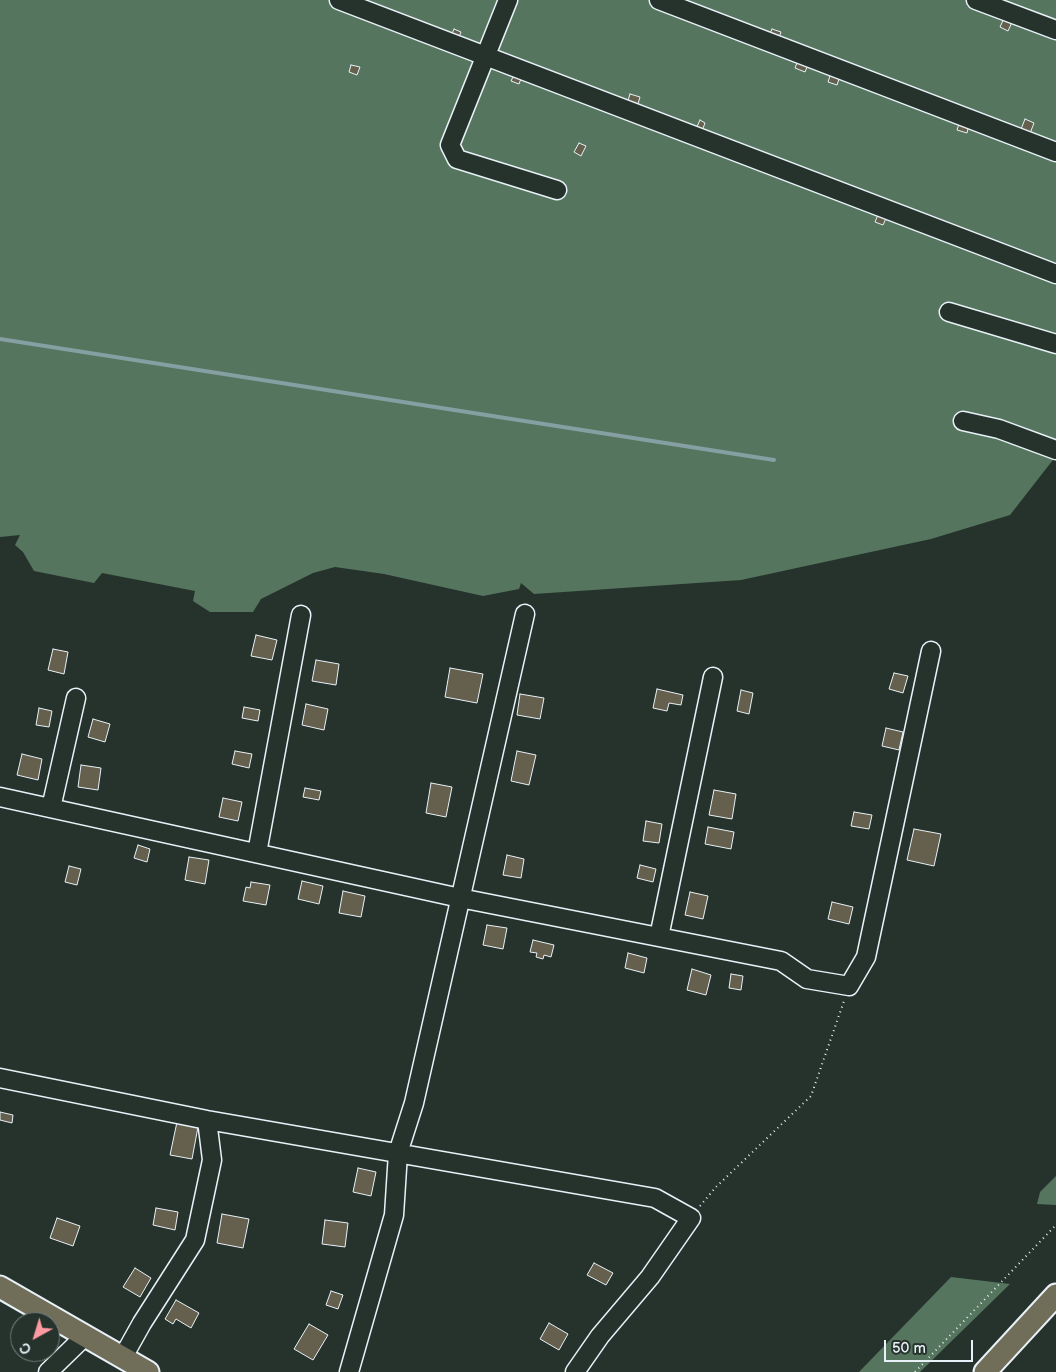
<!DOCTYPE html>
<meta charset="utf-8">
<style>
body{margin:0}
#map{position:relative;width:1056px;height:1372px;overflow:hidden;background:#26332d;font-family:"Balsamiq Sans",sans-serif}
canvas{display:block}
.north{position:absolute;left:10px;top:1312px;width:50px;height:50px;box-sizing:border-box;background:#26332d;border:1px solid #747f7e;border-radius:50%;rotate:219deg;font-size:14px;font-weight:700;line-height:20px;text-align:center;color:#e8f1f8}
.north::after{content:'';display:block;margin:auto;width:18px;height:22px;background:#ff9aa2;clip-path:polygon(50% 0,100% 100%,50% 72%,0 100%)}
.scale{position:absolute;left:884px;top:1340px;width:89px;height:22px;box-sizing:border-box;border:2px solid #e8f1f8;border-top:0;padding-left:6px;font-size:15px;line-height:18px;white-space:nowrap;color:#e8f1f8;-webkit-text-stroke:4px #26332d;paint-order:stroke}
</style>
<div id="map">
<canvas width="1056" height="1372"></canvas>
<div class="north">С</div>
<div class="scale">50 m</div>
</div>
<script>
const c = document.querySelector('canvas').getContext('2d');
c.lineJoin = 'round';
function paint(path, color) {
  c.fillStyle = color;
  c.fill(path, 'evenodd');
}
function shape(rows) {
  const path = new Path2D();
  for (const r of rows) {
    path.moveTo(r[0], r[1]);
    for (let i = 2; i < r.length; i += 2) path.lineTo(r[i], r[i + 1]);
  }
  return path;
}
function stroke(path, color, width, dash) {
  c.strokeStyle = color;
  c.lineWidth = width;
  c.lineCap = dash ? 'butt' : 'round';
  c.setLineDash(dash || []);
  c.stroke(path);
}
const green = shape([
 [0,0,1056,0,1056,456,1010,515,931,539,741,580,534,594,521,583,519,589,483,596,384,574,335,567,313,573,261,599,253,612,210,612,193,601,195,591,102,573,94,583,34,571,23,552,15,545,20,535,0,537],
 [1056,1176,1056,1205,1037,1204,1040,1192],
 [951,1277,1010,1284,920,1372,859,1372]
]);
const stream = shape([
 [0,339,774,460]
]);
const building = shape([
 [1005,16,1013,20,1008,31,1000,27,1005,16],
 [454,29,461,32,458,39,451,36,454,29],
 [772,29,781,32,778,40,769,36,772,29],
 [799,58,809,62,805,72,795,68,799,58],
 [351,65,360,67,357,75,349,72,351,65],
 [515,73,522,76,519,84,511,81,515,73],
 [831,73,840,76,837,85,828,82,831,73],
 [630,94,640,97,637,107,627,104,630,94],
 [1025,119,1034,123,1029,136,1020,132,1025,119],
 [700,120,705,123,702,131,696,129,700,120],
 [960,121,969,124,967,133,957,130,960,121],
 [579,143,586,146,581,156,574,152,579,143],
 [880,210,888,214,883,225,875,222,880,210],
 [256,635,277,640,272,660,251,656,256,635],
 [53,649,68,652,64,674,48,670,53,649],
 [316,660,339,664,336,685,312,681,316,660],
 [450,668,483,674,477,703,445,697,450,668],
 [894,673,908,676,903,693,889,689,894,673],
 [657,689,683,695,681,705,669,703,667,711,653,708,657,689],
 [741,690,753,693,749,714,737,711,741,690],
 [520,694,544,698,540,719,517,715,520,694],
 [306,704,328,709,324,730,302,725,306,704],
 [244,707,260,710,258,721,242,718,244,707],
 [39,708,52,711,49,727,36,725,39,708],
 [93,719,110,724,105,742,88,737,93,719],
 [886,728,903,732,899,750,882,746,886,728],
 [235,751,252,754,249,768,232,764,235,751],
 [517,751,536,755,529,785,511,781,517,751],
 [22,754,42,759,38,780,17,775,22,754],
 [81,765,101,768,98,790,78,787,81,765],
 [431,783,452,787,446,817,426,813,431,783],
 [305,788,321,791,319,800,303,797,305,788],
 [714,790,736,794,732,819,709,815,714,790],
 [223,798,242,802,238,821,219,817,223,798],
 [854,812,872,815,869,829,851,826,854,812],
 [646,821,662,824,659,843,643,841,646,821],
 [708,827,734,832,731,849,705,844,708,827],
 [914,829,941,834,934,866,907,860,914,829],
 [138,845,150,849,147,862,134,858,138,845],
 [507,855,524,859,521,878,503,875,507,855],
 [189,857,209,860,205,884,185,880,189,857],
 [640,865,656,869,653,882,637,878,640,865],
 [69,866,81,869,77,885,65,882,69,866],
 [302,881,323,886,319,904,298,899,302,881],
 [251,882,270,885,266,905,243,901,246,887,250,888,251,882],
 [343,891,365,896,361,917,339,913,343,891],
 [690,892,708,896,703,919,685,915,690,892],
 [832,902,853,907,849,924,828,919,832,902],
 [487,925,507,928,503,949,483,945,487,925],
 [533,940,554,945,551,957,544,955,543,959,536,957,537,953,530,952,533,940],
 [628,953,647,958,644,973,625,968,628,953],
 [692,969,711,975,706,995,687,990,692,969],
 [731,974,743,976,741,990,729,988,731,974],
 [0,1112,13,1115,12,1123,0,1120,0,1112],
 [177,1122,198,1127,192,1159,170,1155,177,1122],
 [358,1168,376,1172,371,1196,353,1192,358,1168],
 [156,1208,178,1212,175,1230,153,1225,156,1208],
 [222,1214,249,1219,243,1248,217,1243,222,1214],
 [57,1218,80,1226,73,1246,50,1238,57,1218],
 [325,1220,348,1223,345,1247,322,1244,325,1220],
 [594,1263,613,1273,606,1285,587,1275,594,1263],
 [135,1268,151,1278,140,1297,123,1287,135,1268],
 [331,1291,343,1295,338,1309,326,1305,331,1291],
 [176,1300,199,1313,191,1328,176,1319,173,1324,165,1319,176,1300],
 [549,1323,568,1334,559,1350,540,1339,549,1323],
 [309,1324,328,1335,313,1360,294,1349,309,1324]
]);
const path = shape([
 [700,1206,716,1187,811,1096,844,1001],
 [915,1372,1056,1225]
]);
const minor = shape([
 [339,0,1056,274],
 [508,0,450,145,457,159,557,190],
 [659,0,1056,152],
 [976,0,1056,30],
 [949,312,1056,344],
 [963,421,999,429,1056,450],
 [0,797,460,898,781,961,807,979,849,986,866,957,931,651],
 [51,808,76,698],
 [257,853,301,615],
 [659,937,713,677],
 [0,1078,207,1120,655,1198,691,1218,650,1277,600,1336,575,1372],
 [123,1357,142,1323,195,1240,212,1160,207,1120],
 [48,1372,85,1336],
 [349,1372,394,1215,398,1153,414,1103,525,614]
]);
const major = shape([
 [0,1287,148,1372],
 [985,1372,1056,1295]
]);
paint(green, '#55755e');
stroke(stream, '#859fa2', 4);
paint(building, '#65604e');
stroke(building, '#e8f1f8', 1);
stroke(minor, '#e8f1f8', 21);
stroke(major, '#e8f1f8', 25);
stroke(path, '#e8f1f8', 2, [1, 4]);
stroke(minor, '#26332d', 18);
stroke(major, '#706e59', 21);
</script>
